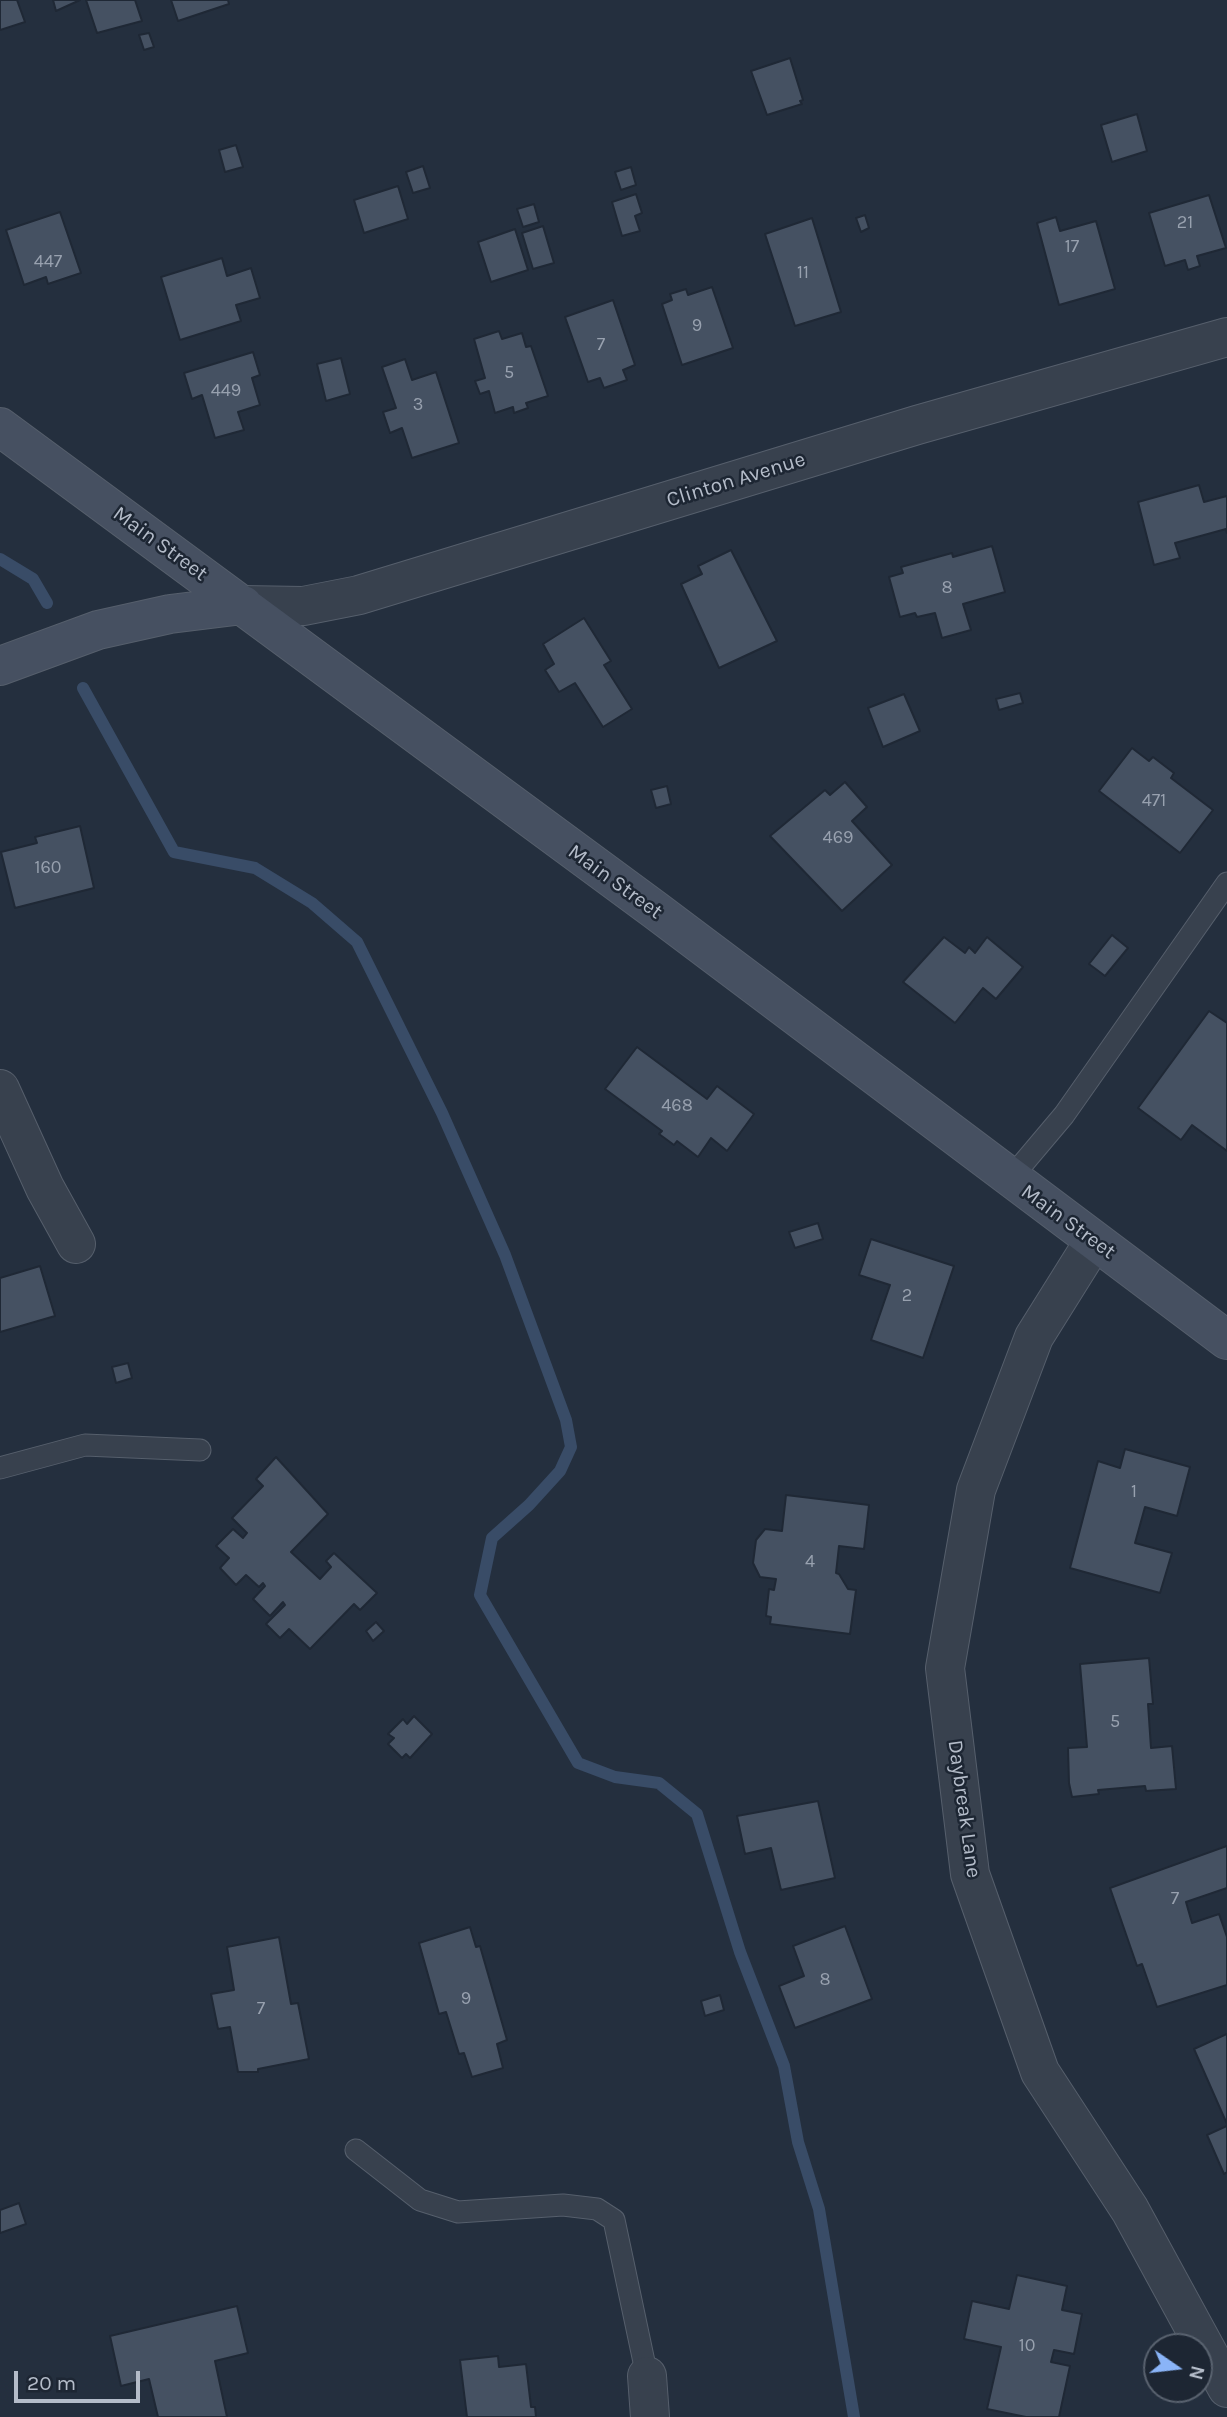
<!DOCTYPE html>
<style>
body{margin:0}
#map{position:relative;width:1227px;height:2417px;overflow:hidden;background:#242f3e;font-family:Karla,sans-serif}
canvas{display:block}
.north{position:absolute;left:1143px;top:2333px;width:70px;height:70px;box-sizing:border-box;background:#1d2633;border:2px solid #59626f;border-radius:50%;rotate:104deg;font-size:19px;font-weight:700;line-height:28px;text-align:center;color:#b4bcc9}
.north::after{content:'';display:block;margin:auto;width:24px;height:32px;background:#8ab4f8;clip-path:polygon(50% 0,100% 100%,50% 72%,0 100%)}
.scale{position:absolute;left:14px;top:2371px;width:126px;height:32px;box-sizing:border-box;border:4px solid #b4bcc9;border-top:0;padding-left:9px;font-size:21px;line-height:24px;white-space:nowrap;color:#b4bcc9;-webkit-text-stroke:5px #1d2633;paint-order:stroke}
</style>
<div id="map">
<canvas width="1227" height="2417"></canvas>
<div class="north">N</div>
<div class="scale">20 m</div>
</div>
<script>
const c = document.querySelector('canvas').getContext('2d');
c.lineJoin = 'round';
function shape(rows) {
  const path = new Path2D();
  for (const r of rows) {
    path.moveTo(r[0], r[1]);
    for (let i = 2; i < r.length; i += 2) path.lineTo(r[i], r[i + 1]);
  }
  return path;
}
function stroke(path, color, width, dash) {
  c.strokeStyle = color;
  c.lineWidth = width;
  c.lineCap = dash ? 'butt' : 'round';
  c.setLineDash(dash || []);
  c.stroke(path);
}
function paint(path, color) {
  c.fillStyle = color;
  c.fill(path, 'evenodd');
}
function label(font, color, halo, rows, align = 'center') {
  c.font = font + ' Karla,sans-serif';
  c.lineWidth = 5;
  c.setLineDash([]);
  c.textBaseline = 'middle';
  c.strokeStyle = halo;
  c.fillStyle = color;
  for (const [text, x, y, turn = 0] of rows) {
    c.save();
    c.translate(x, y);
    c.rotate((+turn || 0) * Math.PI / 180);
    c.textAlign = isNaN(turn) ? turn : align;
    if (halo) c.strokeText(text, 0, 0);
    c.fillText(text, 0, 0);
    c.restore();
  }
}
const stream = shape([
 [0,559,33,579,47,603],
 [83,688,174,852,255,868,312,903,357,942,442,1113,505,1255,566,1420,571,1447,560,1471,529,1505,492,1538,480,1595,578,1763,615,1777,659,1783,697,1814,740,1952,784,2066,798,2142,819,2209,854,2417]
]);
const building = shape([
 [0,0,17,0,25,22,0,30,0,0],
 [53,0,80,0,56,11,53,0],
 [86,0,135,0,142,21,97,33,86,0],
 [171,0,228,0,229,4,178,21,171,0],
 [149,33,154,47,144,50,139,35,149,33],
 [790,58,803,100,800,101,802,104,767,115,751,71,790,58],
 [1137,114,1147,151,1112,162,1101,125,1137,114],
 [236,145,243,167,225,172,219,150,236,145],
 [423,166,430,188,413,193,406,172,423,166],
 [631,167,636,185,621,190,615,172,631,167],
 [398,186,408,219,364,233,354,200,398,186],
 [636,194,642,213,635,216,640,231,622,236,612,202,636,194],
 [1209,195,1226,248,1197,256,1200,266,1188,270,1185,260,1165,266,1149,213,1209,195],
 [534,204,539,222,523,227,517,209,534,204],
 [60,212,81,273,48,284,46,277,24,285,6,230,60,212],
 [865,215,869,228,861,232,856,218,865,215],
 [1056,217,1060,231,1096,221,1115,289,1059,305,1037,223,1056,217],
 [812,218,841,312,795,326,765,234,812,218],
 [543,226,554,263,533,269,522,233,543,226],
 [515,229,528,270,491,282,478,242,515,229],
 [222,258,227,276,251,268,260,298,236,305,241,321,180,340,161,277,222,258],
 [712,287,733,348,682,365,662,304,672,300,670,294,686,289,688,295,712,287],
 [613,300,635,365,623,370,627,380,604,388,600,378,588,382,565,317,613,300],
 [499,331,502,339,522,333,526,347,531,346,548,396,526,403,528,408,514,413,513,407,495,413,489,391,480,394,475,381,485,378,474,339,499,331],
 [253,352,260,375,252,378,260,405,238,412,244,430,215,438,202,395,192,399,184,373,253,352],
 [341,358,350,394,326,401,317,364,341,358],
 [405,359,412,380,436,372,459,443,412,458,402,428,390,433,383,412,396,408,382,367,405,359],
 [1199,485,1204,502,1227,496,1227,533,1226,529,1175,543,1180,558,1154,565,1138,502,1199,485],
 [992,546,1005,592,963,604,971,630,942,638,935,613,917,617,915,613,900,617,889,577,903,573,901,567,952,553,953,557,992,546],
 [731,550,777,641,719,668,681,584,702,574,698,566,731,550],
 [584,618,611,661,604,665,632,709,603,727,575,683,559,692,545,670,554,664,543,644,584,618],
 [1020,693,1023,703,999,710,996,699,1020,693],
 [904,694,920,731,883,747,868,708,904,694],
 [1132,748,1149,761,1153,757,1174,773,1171,778,1213,810,1180,853,1099,791,1132,748],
 [845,782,867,807,852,821,892,865,842,911,770,836,825,790,830,795,845,782],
 [667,786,671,804,656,808,651,790,667,786],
 [80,826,94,888,15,908,1,852,37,843,35,837,80,826],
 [1112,935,1128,948,1105,976,1089,964,1112,935],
 [944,937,965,953,969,947,975,953,987,937,1023,967,996,999,983,988,955,1023,903,982,944,937],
 [1209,1011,1227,1023,1227,1151,1192,1125,1181,1140,1138,1108,1209,1011],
 [637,1047,707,1099,717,1086,754,1114,727,1151,711,1138,698,1157,677,1141,674,1145,659,1134,662,1131,605,1089,637,1047],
 [818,1223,823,1239,795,1248,789,1232,818,1223],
 [871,1239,954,1266,923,1358,871,1340,890,1285,859,1275,871,1239],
 [40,1266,55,1316,0,1332,0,1278,40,1266],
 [128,1363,132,1378,116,1383,112,1367,128,1363],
 [1125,1449,1190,1467,1177,1516,1145,1507,1135,1543,1172,1553,1160,1593,1070,1568,1098,1461,1120,1468,1125,1449],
 [276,1457,328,1514,291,1552,320,1579,331,1567,326,1561,334,1553,377,1593,360,1610,354,1604,310,1649,289,1629,280,1638,266,1624,285,1605,283,1602,270,1616,253,1599,265,1586,263,1583,259,1587,246,1575,236,1585,220,1568,229,1558,216,1546,233,1529,243,1538,247,1533,232,1518,263,1486,256,1479,276,1457],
 [786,1495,869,1505,864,1549,839,1546,836,1573,839,1574,848,1589,856,1590,850,1634,770,1624,771,1617,766,1616,769,1589,774,1590,776,1579,760,1577,753,1563,756,1540,765,1529,782,1531,786,1495],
 [376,1622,384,1631,373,1641,366,1631,376,1622],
 [1149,1658,1153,1704,1148,1704,1151,1748,1172,1746,1176,1789,1146,1791,1145,1786,1098,1790,1099,1794,1072,1797,1069,1783,1068,1748,1087,1747,1080,1664,1149,1658],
 [414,1716,432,1734,410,1758,406,1754,402,1758,388,1744,394,1738,388,1734,403,1719,407,1724,414,1716],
 [818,1801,835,1878,781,1890,771,1848,745,1854,737,1816,818,1801],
 [1227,1846,1227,1888,1186,1902,1192,1923,1219,1914,1227,1937,1227,1985,1157,2007,1142,1964,1137,1966,1110,1888,1227,1846],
 [845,1926,872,1999,795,2028,779,1986,804,1976,793,1946,845,1926],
 [470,1927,476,1947,480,1946,507,2040,497,2044,503,2068,472,2077,464,2053,459,2054,446,2012,439,2014,419,1943,470,1927],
 [279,1937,291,2004,298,2003,309,2059,258,2069,258,2072,238,2072,230,2027,218,2029,211,1994,234,1990,227,1947,279,1937],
 [720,1995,724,2010,705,2016,701,2001,720,1995],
 [1227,2034,1227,2124,1194,2049,1227,2034],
 [1227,2126,1227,2172,1224,2174,1207,2135,1227,2126],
 [19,2203,26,2224,0,2233,0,2210,19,2203],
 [1017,2275,1067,2286,1062,2310,1082,2314,1074,2354,1054,2350,1051,2362,1070,2366,1059,2417,1026,2417,987,2409,1001,2347,964,2339,972,2301,1009,2309,1017,2275],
 [237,2306,248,2353,215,2361,227,2417,158,2417,149,2379,121,2386,110,2336,237,2306],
 [498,2356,499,2367,526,2364,531,2407,535,2407,536,2417,467,2417,460,2360,498,2356]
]);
const lane = shape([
 [1010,1179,1064,1115,1227,883],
 [0,1468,85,1445,200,1450],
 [356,2150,420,2200,458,2212,563,2205,597,2209,614,2220,647,2376]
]);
const street = shape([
 [243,605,303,606,359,595,917,425,1227,337],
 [0,1089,45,1188,76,1244],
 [1094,1241,1034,1337,976,1490,945,1668,970,1874,1040,2072,1130,2210,1227,2388],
 [647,2376,650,2417]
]);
const secondary = shape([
 [0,427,655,910,1227,1340],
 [0,666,98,630,170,614,243,605]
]);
const numberNames = [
 ["21",1185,223],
 ["17",1072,247],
 ["447",48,262],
 ["11",803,273],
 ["9",697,326],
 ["7",601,345],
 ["5",509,373],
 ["449",226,391],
 ["3",418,405],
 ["8",947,588],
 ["471",1154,801],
 ["469",838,838],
 ["160",48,868],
 ["468",677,1106],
 ["2",907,1296],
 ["1",1134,1492],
 ["4",810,1562],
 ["5",1115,1722],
 ["7",1175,1899],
 ["8",825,1980],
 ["9",466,1999],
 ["7",261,2009],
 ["10",1027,2346]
];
const streetNames = [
 ["Clinton Avenue",736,480,-17],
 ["Main Street",160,544,36],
 ["Main Street",615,882,36],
 ["Main Street",1068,1222,36],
 ["Daybreak Lane",964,1809,82]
];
stroke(stream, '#394c67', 12);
paint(building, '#455162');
stroke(building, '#1f2835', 2);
stroke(lane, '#565f6c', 23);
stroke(street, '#565f6c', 40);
stroke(secondary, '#565f6c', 40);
stroke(lane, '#38414e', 21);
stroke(street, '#38414e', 38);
stroke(secondary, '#465061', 38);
label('18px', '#98a1af', null, numberNames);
label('21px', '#b4bcc9', '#1d2633', streetNames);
</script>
